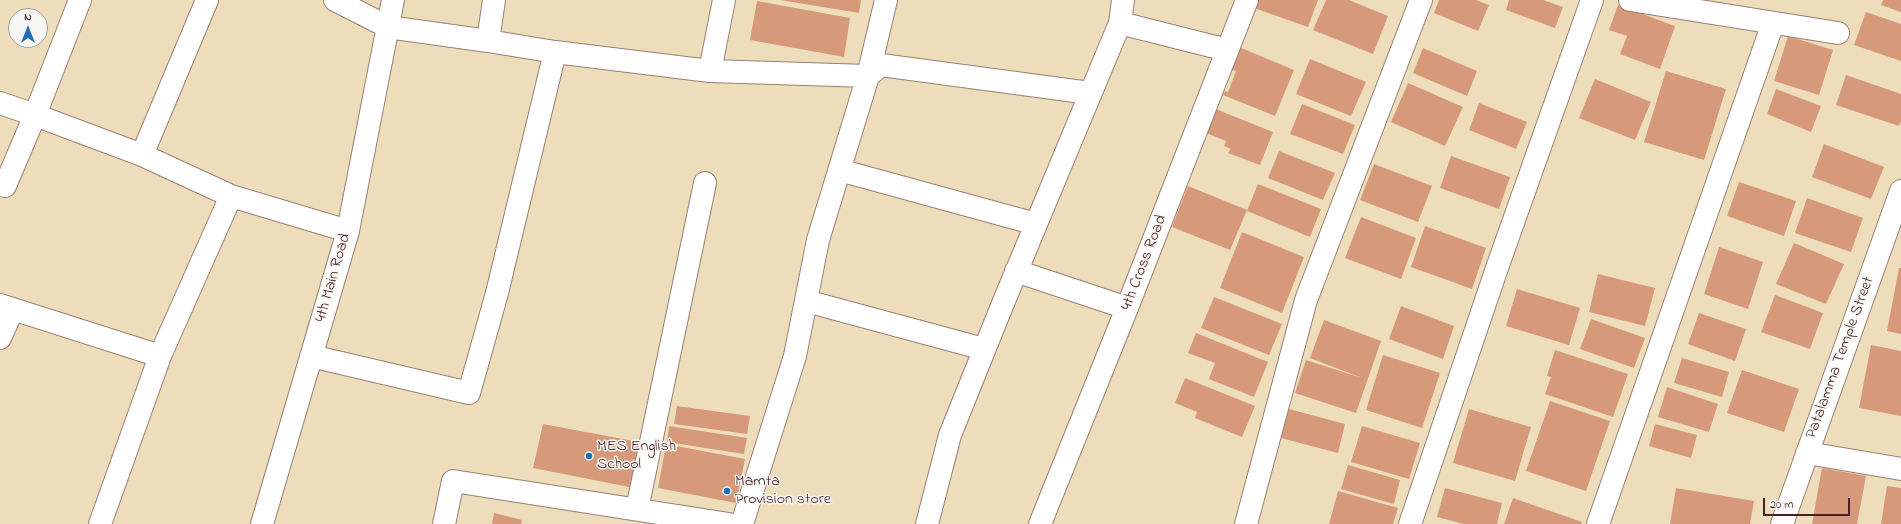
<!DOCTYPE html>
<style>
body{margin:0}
#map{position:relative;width:1901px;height:524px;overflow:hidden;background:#edb;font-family:"Indie Flower",sans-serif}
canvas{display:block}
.north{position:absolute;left:8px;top:8px;width:40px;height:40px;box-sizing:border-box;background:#f6f6f2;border:1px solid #b1a0a2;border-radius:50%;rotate:0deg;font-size:11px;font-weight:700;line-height:16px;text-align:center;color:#4a1f2b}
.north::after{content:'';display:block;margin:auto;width:14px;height:18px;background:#1f6fb2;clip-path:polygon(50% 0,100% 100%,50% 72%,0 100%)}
.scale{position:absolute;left:1763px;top:498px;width:87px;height:18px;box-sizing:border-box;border:2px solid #4a1f2b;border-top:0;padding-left:5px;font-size:12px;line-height:14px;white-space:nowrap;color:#4a1f2b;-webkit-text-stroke:3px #f6f6f2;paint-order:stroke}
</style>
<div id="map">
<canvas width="1901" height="524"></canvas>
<div class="north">N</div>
<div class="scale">20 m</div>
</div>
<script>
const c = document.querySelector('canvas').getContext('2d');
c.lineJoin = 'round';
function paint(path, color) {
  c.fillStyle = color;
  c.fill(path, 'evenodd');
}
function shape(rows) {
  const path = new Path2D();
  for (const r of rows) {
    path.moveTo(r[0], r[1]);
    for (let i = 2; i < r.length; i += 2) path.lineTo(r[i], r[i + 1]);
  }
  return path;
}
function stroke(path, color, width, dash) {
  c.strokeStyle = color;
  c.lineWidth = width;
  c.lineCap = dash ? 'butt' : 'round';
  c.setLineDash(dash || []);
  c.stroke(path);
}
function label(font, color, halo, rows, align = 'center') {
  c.font = font + ' "Indie Flower",sans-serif';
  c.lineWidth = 3;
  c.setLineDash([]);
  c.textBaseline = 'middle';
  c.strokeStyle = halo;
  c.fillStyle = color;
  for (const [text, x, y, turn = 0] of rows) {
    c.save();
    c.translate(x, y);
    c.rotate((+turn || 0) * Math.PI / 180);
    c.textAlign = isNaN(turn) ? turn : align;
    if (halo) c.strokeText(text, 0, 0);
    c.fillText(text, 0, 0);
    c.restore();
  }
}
const building = shape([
 [780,0,861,0,859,13],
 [1253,0,1318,0,1308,27,1251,7],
 [1326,0,1349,0,1388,16,1373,54,1313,30],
 [1439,0,1476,0,1489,5,1478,31,1434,13],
 [1509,0,1543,0,1563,7,1555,28,1506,10],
 [1883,0,1901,0,1901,12,1881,5],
 [757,1,850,18,844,57,750,40],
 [1618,5,1675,26,1660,69,1620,54,1627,36,1609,30],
 [1866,12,1901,24,1901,61,1854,45],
 [1788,36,1833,50,1819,95,1774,81],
 [1239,47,1294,70,1275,116,1223,95,1225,91,1228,92,1236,71,1230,69],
 [1423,48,1477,71,1467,96,1413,73],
 [1310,59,1366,82,1351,116,1296,94],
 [1666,71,1726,89,1704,160,1644,142],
 [1846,75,1901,94,1901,121,1899,126,1836,105],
 [1595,79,1651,102,1635,140,1579,118],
 [1408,83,1463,107,1445,146,1391,122],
 [1776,89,1821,106,1811,132,1767,114],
 [1479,103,1527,122,1516,149,1469,130],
 [1302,104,1355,125,1343,154,1290,134],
 [1213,108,1273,132,1260,165,1228,153,1231,149,1224,146,1226,141,1204,132],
 [1824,144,1884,167,1871,199,1812,177],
 [1279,151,1335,173,1323,200,1268,178],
 [1451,156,1510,177,1499,209,1440,188],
 [1374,164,1432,186,1418,222,1360,200],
 [1739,182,1796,201,1784,236,1727,216],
 [1258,184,1321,209,1310,237,1247,211],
 [1188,186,1247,210,1230,250,1172,227],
 [1807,198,1863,218,1851,252,1795,233],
 [1361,217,1416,238,1401,279,1345,258],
 [1425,226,1486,248,1472,289,1411,267],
 [1242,232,1304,257,1282,313,1220,288],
 [1794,243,1844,264,1826,304,1776,284],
 [1719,247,1763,262,1748,309,1704,294],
 [1899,268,1901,268,1901,334,1887,331],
 [1598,274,1655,288,1645,326,1589,312],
 [1517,289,1580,308,1569,345,1506,326],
 [1775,295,1823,313,1810,349,1761,332],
 [1214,297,1282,324,1269,355,1201,328],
 [1401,306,1454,326,1443,359,1389,339],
 [1699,313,1746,329,1735,361,1688,344],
 [1591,319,1645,338,1634,368,1580,349],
 [1324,320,1381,341,1356,413,1295,393,1306,360,1362,378,1310,358],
 [1196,333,1268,362,1254,397,1209,379,1215,363,1188,353],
 [1871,345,1901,351,1901,416,1859,408],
 [1555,350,1628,374,1613,417,1545,394,1551,377,1547,376],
 [1383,355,1440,373,1422,428,1366,410],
 [1682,358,1729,372,1722,397,1674,383],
 [1742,370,1799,389,1784,432,1727,413],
 [1185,378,1255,406,1242,437,1195,418,1197,412,1175,403],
 [1667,387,1718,404,1709,432,1658,417],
 [1550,401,1610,421,1586,491,1526,471],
 [677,406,750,416,747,434,674,424],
 [1289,409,1345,424,1338,453,1281,438],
 [1469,409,1531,427,1515,481,1453,463],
 [543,424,644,443,634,488,533,468],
 [1655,424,1697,435,1691,458,1649,446],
 [669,426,747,438,744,454,667,442],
 [1362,426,1420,443,1409,479,1351,462],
 [666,444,745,459,736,503,658,488],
 [1348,465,1400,480,1394,504,1341,489],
 [1822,468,1866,476,1857,524,1812,524],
 [1887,486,1901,488,1901,524,1881,524],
 [1445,488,1502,503,1497,524,1464,524,1437,517],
 [1676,488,1754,501,1750,524,1670,524],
 [1338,491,1398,508,1393,524,1329,524],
 [1513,498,1582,522,1581,524,1504,524],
 [494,513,522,520,521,524,492,524]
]);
const street = shape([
 [335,0,388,27,488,41],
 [494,0,488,41,555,52,710,71,868,76,881,65,1090,93],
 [1630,0,1838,33],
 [1120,23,1227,50],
 [710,71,724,0],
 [0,103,35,115,80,0],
 [142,155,207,0],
 [839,170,1036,224],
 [5,186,35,115,142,155,231,196,348,231],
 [1016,271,1127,308],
 [806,301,984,349],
 [0,305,160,356],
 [0,338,13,309],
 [311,356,469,393,497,293,555,52],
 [1807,453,1901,469],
 [637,509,705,183],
 [100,524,160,356,231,196],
 [262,524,348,231,393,0],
 [444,524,453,481,729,524],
 [742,524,795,356,818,240,868,76,886,0],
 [927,524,950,435,1004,301,1120,23,1123,0],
 [1040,524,1127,308,1247,0],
 [1246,524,1306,300,1421,0],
 [1410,524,1497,268,1592,0],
 [1598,524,1773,23],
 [1782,524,1901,191]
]);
const markers = [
 [589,456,4,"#1f6fb2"],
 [727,491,4,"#1f6fb2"]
];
const streetNames = [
 ["4th Cross Road",1145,263,-69],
 ["4th Main Road",334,278,-74],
 ["Patalamma Temple Street",1841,358,-70]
];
const poiNames = [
 ["MES English",597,447],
 ["School",597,465],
 ["Mamta",735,482],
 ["Provision store",735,500]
];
paint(building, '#d69a7b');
stroke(street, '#9c7e73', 24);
stroke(street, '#fff', 22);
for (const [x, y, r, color] of markers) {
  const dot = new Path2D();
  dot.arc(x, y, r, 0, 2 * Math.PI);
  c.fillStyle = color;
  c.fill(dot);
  stroke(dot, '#f6f6f2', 1.5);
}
label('16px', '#4a1f2b', '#f6f6f2', streetNames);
label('16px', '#4a1f2b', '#f6f6f2', poiNames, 'left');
</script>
